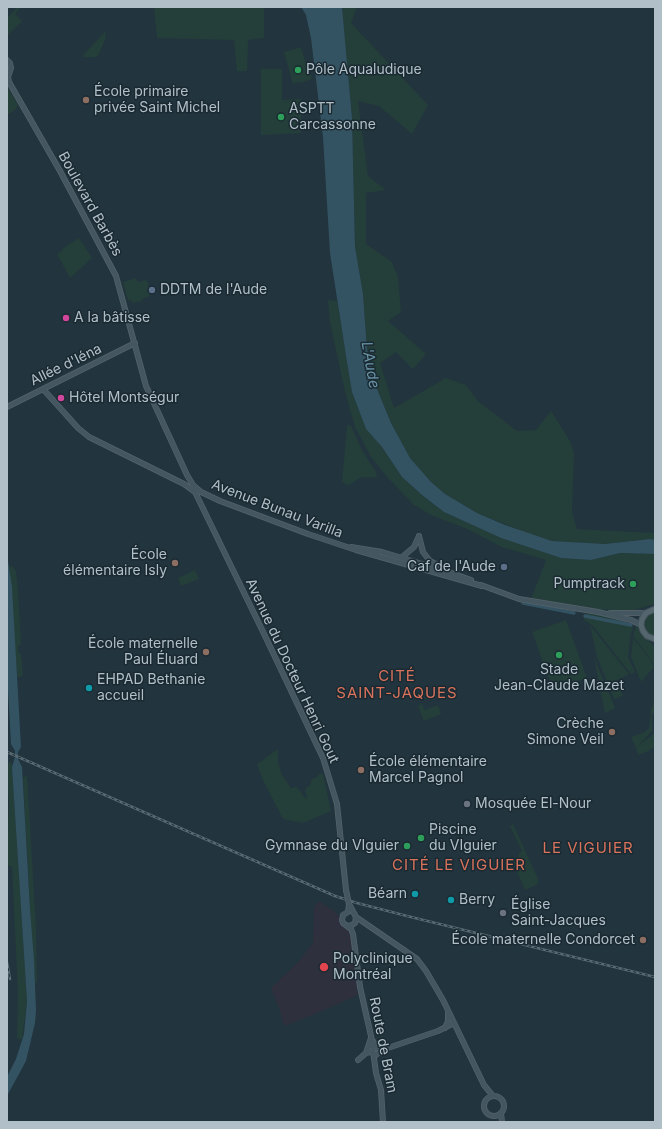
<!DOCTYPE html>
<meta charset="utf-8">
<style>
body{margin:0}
#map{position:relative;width:662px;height:1129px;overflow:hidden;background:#22343d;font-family:Inter,sans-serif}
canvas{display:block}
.frame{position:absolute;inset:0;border:8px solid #b1c0c8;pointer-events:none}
</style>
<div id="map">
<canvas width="662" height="1129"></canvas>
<div class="frame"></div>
</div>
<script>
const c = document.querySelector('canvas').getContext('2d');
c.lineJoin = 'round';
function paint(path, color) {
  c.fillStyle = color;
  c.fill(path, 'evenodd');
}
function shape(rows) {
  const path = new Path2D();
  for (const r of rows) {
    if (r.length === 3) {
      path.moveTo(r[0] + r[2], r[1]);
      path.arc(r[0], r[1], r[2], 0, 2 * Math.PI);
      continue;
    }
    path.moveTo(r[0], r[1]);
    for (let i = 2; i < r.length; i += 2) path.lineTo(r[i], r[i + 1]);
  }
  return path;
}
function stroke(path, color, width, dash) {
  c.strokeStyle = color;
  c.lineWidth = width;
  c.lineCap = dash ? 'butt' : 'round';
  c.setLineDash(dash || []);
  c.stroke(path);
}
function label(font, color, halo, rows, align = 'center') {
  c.font = font + ' Inter,sans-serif';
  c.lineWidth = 3;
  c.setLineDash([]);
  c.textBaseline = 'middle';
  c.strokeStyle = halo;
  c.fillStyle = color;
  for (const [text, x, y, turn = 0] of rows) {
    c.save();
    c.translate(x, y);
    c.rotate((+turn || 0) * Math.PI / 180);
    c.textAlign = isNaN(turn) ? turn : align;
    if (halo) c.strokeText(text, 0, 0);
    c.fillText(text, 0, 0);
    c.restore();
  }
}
const medical = shape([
 [319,901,334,911,338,915,341,922,350,930,358,995,322,1011,284,1026,279,1008,272,991,272,987,298,962,313,943,314,907]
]);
const green = shape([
 [18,7,21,7,15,14,22,21,8,35,7,34,7,18],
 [154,7,264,7,264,38,248,40,247,71,237,71,234,40,157,38],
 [342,7,357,7,351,23,428,105,412,134,379,106,358,101,368,176,386,190,366,193,366,244,392,262,398,277,401,312,388,321,426,354,413,369,396,352,380,363,394,408,446,378,466,385,478,401,517,431,536,430,551,411,570,441,574,453,572,512,577,529,655,533,655,540,650,539,605,544,552,541,527,533,477,513,445,494,431,482,410,458,391,423,375,384,367,349,363,294,355,247,352,118],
 [106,31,105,40,98,56,96,57,83,57,83,55],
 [301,47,309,75,311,75,312,79,300,83,299,82,293,84,284,52],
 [261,69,282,69,282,100,301,99,301,133,261,135],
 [7,86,18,105,15,110,7,115],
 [79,238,92,258,70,278,57,254,62,251,63,248],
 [136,278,138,282,147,280,150,296,142,299,142,301,132,303,132,300,128,301,123,282],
 [328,300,337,301,352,392,366,429,382,447,402,477,422,495,444,512,501,538,561,558,591,560,620,553,655,554,655,602,654,604,632,611,594,609,531,599,546,560,502,547,467,529,431,515,414,505,388,478,371,457,355,427,345,392,330,322],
 [348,424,351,426,362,450,376,472,377,475,376,478,365,477,360,478,349,485,347,485,342,482,347,427],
 [9,566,13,567,16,571,18,591,21,644,18,647,19,653,21,654,23,675,19,678,17,676],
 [195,570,199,579,181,586,178,578],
 [655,610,655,637,648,633,645,630,644,621,645,617,652,611],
 [591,613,614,618,632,624,633,628,631,634,628,657,635,672,631,674,592,625,584,620,584,614],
 [566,620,587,678,553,690,532,632],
 [590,625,629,674,617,680,623,696,614,699,597,657],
 [636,626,637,626,640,633,652,644,655,648,655,665,633,636],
 [633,638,650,659,654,667,641,682,631,657],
 [594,657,615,708,605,713],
 [655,701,655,711,652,715,652,731,636,748,631,737,645,732,649,728,650,723,651,709],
 [422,704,425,710,438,705,441,714,424,721,418,706],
 [655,714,655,747,648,751,639,755,636,750,637,747,643,742,651,736,655,731,654,718],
 [278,749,278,763,282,775,291,788,297,787,305,798,307,799,305,789,310,785,312,779,317,777,319,774,323,774,331,811,303,823,283,819,262,778,257,764],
 [9,762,12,764,27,1001,22,1039,17,1038,18,993,12,867,7,865,9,803,7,766],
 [27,774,36,928,37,983,35,983,30,909,23,779],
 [513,824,539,881,536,885,525,890,512,860,519,856,518,854,522,851,510,826]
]);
const water = shape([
 [301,7,342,7,352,118,355,247,363,294,367,349,375,384,391,423,410,458,431,482,445,494,477,513,505,525,552,541,605,544,650,539,655,540,655,554,620,553,591,560,561,558,501,538,444,512,422,495,402,477,382,447,366,429,352,392,346,356,330,253,323,137,311,38,306,15],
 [7,554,12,587,21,747,18,752,18,759,22,767,30,909,34,960,36,1010,35,1023,26,1061,7,1096,7,1077,16,1059,24,1034,27,1001,12,767,15,757,15,751,11,744,7,672]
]);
const canal = shape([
 [523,603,574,613],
 [585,616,631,625]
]);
const secondary = shape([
 [7,60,10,63,11,68,8,77,9,82,60,171,116,276,146,386,187,475,193,485,201,492,220,501,308,534,356,550,482,586],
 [43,389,78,428,89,437,184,484,195,492,266,638,323,758,337,804,346,890],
 [7,407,135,343],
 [419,536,423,552,430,561,441,567],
 [351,547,382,552,449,572,471,580],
 [401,558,414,547,419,536],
 [481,585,519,599,598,612,631,620,641,625],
 [610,613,646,613],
 [349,904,356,917,417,959,426,971,443,1000,484,1085,493,1096],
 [349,905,348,912,343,915,342,920,343,923,351,929,353,934,360,987,371,1036,376,1073,381,1090,383,1122],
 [348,926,352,925,355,923,356,917],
 [445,1028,448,1021,448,1013],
 [373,1041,377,1048,382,1050],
 [366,1053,371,1038],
 [376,1055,382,1050,438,1031,454,1023],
 [358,1060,366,1053,370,1052,375,1054],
 [494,1106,10],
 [501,1113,502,1122]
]);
const primary = shape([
 [655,609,646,613,642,619,641,625,643,631,647,636,655,639]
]);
const rail = shape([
 [7,752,335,896,357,903,407,916,655,977],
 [7,962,10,979]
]);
const secondaryBridge = shape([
 [346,890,349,904]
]);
const markers = [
 [298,70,4,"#2e9e5b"],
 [86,100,4,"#8d6e63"],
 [281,117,4,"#2e9e5b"],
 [152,290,4,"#5c6f8a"],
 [66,318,4,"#d1479c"],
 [61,398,4,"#d1479c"],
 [175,563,4,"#8d6e63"],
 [504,567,4,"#5c6f8a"],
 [633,584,4,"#2e9e5b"],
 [206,652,4,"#8d6e63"],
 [559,655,4,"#2e9e5b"],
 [89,688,4,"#0f9aa8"],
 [612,732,4,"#8d6e63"],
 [361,770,4,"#8d6e63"],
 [467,804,4,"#6b7280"],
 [421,838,4,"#2e9e5b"],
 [407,846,4,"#2e9e5b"],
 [415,894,4,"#0f9aa8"],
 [451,900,4,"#0f9aa8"],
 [503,913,4,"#6b7280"],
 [643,940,4,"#8d6e63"],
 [324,967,5,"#e0444e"]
];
const poiNames = [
 ["Pôle Aqualudique",306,70],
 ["École primaire",94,92],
 ["privée Saint Michel",94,108],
 ["ASPTT",289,109],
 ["Carcassonne",289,125],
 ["DDTM de l'Aude",160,290],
 ["A la bâtisse",74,318],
 ["Hôtel Montségur",69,398],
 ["École",167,555,"right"],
 ["élémentaire Isly",167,571,"right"],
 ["Caf de l'Aude",496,567,"right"],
 ["Pumptrack",625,584,"right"],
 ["École maternelle",198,644,"right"],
 ["Paul Éluard",198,660,"right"],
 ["Stade",559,670,"center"],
 ["Jean-Claude Mazet",559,686,"center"],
 ["EHPAD Bethanie",97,680],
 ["accueil",97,696],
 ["Crèche",604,724,"right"],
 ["Simone Veil",604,740,"right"],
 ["École élémentaire",369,762],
 ["Marcel Pagnol",369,778],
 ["Mosquée El-Nour",475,804],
 ["Piscine",429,830],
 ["du VIguier",429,846],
 ["Gymnase du VIguier",399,846,"right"],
 ["Béarn",407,894,"right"],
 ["Berry",459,900],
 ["Église",511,905],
 ["Saint-Jacques",511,921],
 ["École maternelle Condorcet",635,940,"right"],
 ["Polyclinique",333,959],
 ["Montréal",333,975]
];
const streetNames = [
 ["Boulevard Barbès",90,204,61],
 ["Allée d'Iéna",66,365,-26],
 ["Avenue Bunau Varilla",277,509,21],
 ["Avenue du Docteur Henri Gout",292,671,65],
 ["Route de Bram",383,1045,79]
];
const waterNames = [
 ["L'Aude",370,365,80]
];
const neighbourhoodNames = [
 ["CITÉ",397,676],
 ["SAINT-JAQUES",397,693],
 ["LE VIGUIER",588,848],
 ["CITÉ LE VIGUIER",459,865]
];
paint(medical, '#2e303e');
paint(green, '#243e3a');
paint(water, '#335363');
stroke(canal, '#335363', 3.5);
stroke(secondary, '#54636b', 6);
stroke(primary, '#425159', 7);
stroke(secondary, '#445660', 4.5);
stroke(primary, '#54656d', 5);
stroke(rail, '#586b74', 2.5);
stroke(rail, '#1b2a32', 1, [3]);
stroke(secondaryBridge, '#54636b', 6, []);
stroke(secondaryBridge, '#445660', 4.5);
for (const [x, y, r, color] of markers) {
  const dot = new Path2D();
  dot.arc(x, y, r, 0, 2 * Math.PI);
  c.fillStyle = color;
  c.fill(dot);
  stroke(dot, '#1b2a32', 1.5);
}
label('14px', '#b1c0c8', '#1b2a32', poiNames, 'left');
label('14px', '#b1c0c8', '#1b2a32', streetNames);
label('italic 15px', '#6995a9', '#1b2a32', waterNames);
c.letterSpacing = '1px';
label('15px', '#d9735c', '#1b2a32', neighbourhoodNames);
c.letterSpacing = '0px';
</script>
